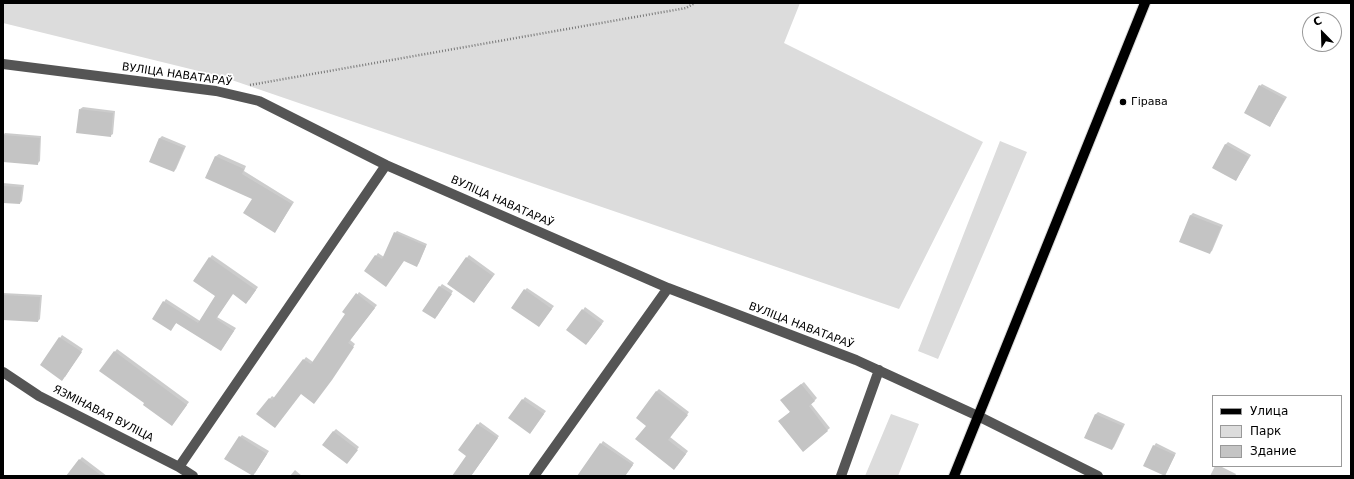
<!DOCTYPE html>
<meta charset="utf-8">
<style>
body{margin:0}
#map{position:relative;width:1354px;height:479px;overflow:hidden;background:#fff;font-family:"DejaVu Sans",sans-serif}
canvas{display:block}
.frame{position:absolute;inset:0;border:4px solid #000;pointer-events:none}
.legend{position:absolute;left:1212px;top:395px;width:130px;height:72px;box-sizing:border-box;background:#fff;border:1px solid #999;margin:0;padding:5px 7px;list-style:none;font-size:12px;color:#000}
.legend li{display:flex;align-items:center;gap:8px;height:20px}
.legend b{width:20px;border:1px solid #999}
.north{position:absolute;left:1302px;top:12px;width:40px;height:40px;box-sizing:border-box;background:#fff;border:1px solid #999;border-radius:50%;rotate:337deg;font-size:11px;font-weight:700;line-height:16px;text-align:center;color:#000}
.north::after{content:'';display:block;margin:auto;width:14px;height:18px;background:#000;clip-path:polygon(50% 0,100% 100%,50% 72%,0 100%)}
</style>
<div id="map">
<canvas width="1354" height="479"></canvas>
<div class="frame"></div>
<ul class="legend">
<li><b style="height:5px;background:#000"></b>Улица</li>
<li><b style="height:11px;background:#dcdcdc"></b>Парк</li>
<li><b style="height:11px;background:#c4c4c4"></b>Здание</li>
</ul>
<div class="north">С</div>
</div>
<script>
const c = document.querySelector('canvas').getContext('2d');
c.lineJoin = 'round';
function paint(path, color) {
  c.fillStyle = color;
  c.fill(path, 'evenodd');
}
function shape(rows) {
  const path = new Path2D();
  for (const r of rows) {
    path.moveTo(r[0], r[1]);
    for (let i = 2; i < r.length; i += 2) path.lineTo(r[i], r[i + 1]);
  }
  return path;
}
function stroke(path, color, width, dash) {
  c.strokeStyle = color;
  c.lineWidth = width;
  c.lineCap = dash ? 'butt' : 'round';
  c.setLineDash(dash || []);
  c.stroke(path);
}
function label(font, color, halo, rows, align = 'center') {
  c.font = font + ' "DejaVu Sans",sans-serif';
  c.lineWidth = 3.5;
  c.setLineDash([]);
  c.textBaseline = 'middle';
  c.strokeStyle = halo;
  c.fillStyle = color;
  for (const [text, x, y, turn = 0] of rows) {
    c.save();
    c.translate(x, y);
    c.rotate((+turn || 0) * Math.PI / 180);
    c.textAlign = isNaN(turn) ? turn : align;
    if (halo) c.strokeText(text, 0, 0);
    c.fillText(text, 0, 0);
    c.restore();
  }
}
const green = shape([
 [3,3,800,3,784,43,983,142,899,309,223,77,3,23],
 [1000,141,1027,152,938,359,918,351],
 [891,414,919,424,898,476,865,476]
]);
const shadow = shape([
 [1262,84,1287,97,1270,126,1260,86],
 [83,107,115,111,113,134,110,136,80,109],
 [5,133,41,136,40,161,37,164,3,161,3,135],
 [162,136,186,146,176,169,174,171,150,161,160,138],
 [1228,142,1251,155,1236,180,1225,145],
 [219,154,246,166,244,171,294,202,277,229,253,198,207,177,216,156],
 [3,183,24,185,22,201,20,203,3,202],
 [1193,213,1223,225,1212,251,1209,253,1180,241,1191,215],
 [397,231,427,244,419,263,417,265,404,260,365,271,378,253,384,257,395,233],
 [212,255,258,287,249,300,233,293,217,317,236,328,221,350,177,322,171,329,164,302,166,299,200,321,216,296,194,280],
 [469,255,495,274,476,299,448,283],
 [442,284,453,291,437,316,423,310],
 [527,288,554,306,541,323,525,290],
 [359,292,377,305,350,340,355,344,316,400,301,393,258,414,272,396,275,398,306,357,313,362,346,314],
 [3,293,42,295,40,319,38,321,3,319],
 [585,307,604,321,588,342,583,310],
 [62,335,83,349,65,377,41,365],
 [117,349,189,402,174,422,100,371],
 [804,382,817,398,811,404,830,428,803,450,782,419,791,411,784,398],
 [659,389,689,412,670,437,688,451,677,466,647,426,656,392],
 [525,397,546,411,532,430,509,418],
 [1098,412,1125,424,1114,447,1112,449,1086,437,1096,414],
 [480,422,499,436,471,476,453,476,468,456,460,450],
 [336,429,359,447,349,460,333,432],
 [242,435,269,451,255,473,240,437],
 [603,441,634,463,625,476,587,476,601,444],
 [1156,443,1176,453,1165,475,1154,446],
 [82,457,107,476,67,476],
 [1215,466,1220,466,1236,474,1235,476,1210,476],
 [295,470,302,476,290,476]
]);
const building = shape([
 [1259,85,1285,99,1270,127,1244,113],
 [79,109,113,113,111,137,76,133],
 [3,135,40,138,38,165,3,162],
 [159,138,184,148,174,172,149,162],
 [1225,144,1249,157,1236,181,1212,168],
 [215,156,244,169,242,174,292,204,275,233,243,213,252,199,205,178],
 [3,186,22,187,20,204,3,203],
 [1190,215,1221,227,1210,254,1179,242],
 [394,232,426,246,417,267,404,261,386,287,364,271,375,255,382,259],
 [209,257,256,290,246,304,233,294,216,319,234,331,221,351,176,323,171,331,152,319,163,301,198,323,215,296,193,281],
 [466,257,493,276,474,303,447,284],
 [439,286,452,294,435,319,422,311],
 [524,289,552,309,539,327,511,308],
 [356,293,375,308,348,343,354,347,332,380,314,404,301,394,275,428,256,414,269,398,272,400,303,359,311,364,345,314,342,312],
 [3,295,40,297,38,322,3,320],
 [582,309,602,324,586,345,566,330],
 [59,337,82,352,62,381,40,365],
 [114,351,187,405,172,426,143,405,144,403,99,371],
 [801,384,815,401,809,406,828,431,803,452,778,421,790,412,780,400],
 [656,391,688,415,668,440,686,454,674,470,635,439,646,426,636,418],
 [522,399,544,414,530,434,508,418],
 [1095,414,1123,426,1112,450,1084,438],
 [477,424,498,438,471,476,452,476,466,456,458,450],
 [333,431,358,450,347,464,322,445],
 [239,436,267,454,253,476,224,459],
 [600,443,633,465,625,476,577,476],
 [1153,445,1175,455,1165,476,1143,466],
 [79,459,102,476,66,476]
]);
const path = shape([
 [250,85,686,8,695,3]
]);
const minor = shape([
 [3,64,216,91,259,101,386,165,668,288,856,360,978,416,1098,476],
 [3,372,39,396,179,467,193,476],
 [179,467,386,165],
 [534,476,668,288],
 [841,476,879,370]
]);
const major = shape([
 [954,476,1145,3]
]);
const markers = [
 [1123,102,4,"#000"]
];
const streetNames = [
 ["ВУЛІЦА НАВАТАРАЎ",177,75,8],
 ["ВУЛІЦА НАВАТАРАЎ",502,202,24],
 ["ВУЛІЦА НАВАТАРАЎ",801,326,21],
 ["ЯЗМІНАВАЯ ВУЛІЦА",103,414,27]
];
const poiNames = [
 ["Гірава",1131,102]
];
paint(green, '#dcdcdc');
paint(shadow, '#0003');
paint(building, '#c4c4c4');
stroke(major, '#dbdbdb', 12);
stroke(path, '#777', 2.5, [1, 2]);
stroke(minor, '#555', 10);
stroke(major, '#000', 10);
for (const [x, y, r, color] of markers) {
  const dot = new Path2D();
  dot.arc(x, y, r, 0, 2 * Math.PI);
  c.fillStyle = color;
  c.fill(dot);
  stroke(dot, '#fff', 1.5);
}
label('11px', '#000', '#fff', streetNames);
label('11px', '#000', '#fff', poiNames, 'left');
</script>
